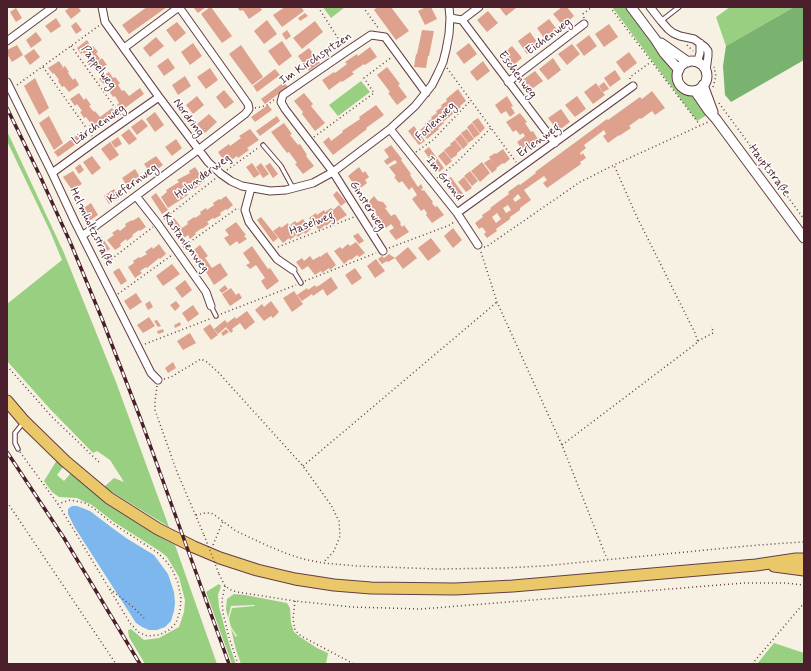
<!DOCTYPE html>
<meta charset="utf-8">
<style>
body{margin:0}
#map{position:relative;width:811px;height:671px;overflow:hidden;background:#f6f1e2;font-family:Mynerve,sans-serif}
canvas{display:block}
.frame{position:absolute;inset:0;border:8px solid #4a1f2b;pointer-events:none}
</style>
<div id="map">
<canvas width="811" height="671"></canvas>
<div class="frame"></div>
</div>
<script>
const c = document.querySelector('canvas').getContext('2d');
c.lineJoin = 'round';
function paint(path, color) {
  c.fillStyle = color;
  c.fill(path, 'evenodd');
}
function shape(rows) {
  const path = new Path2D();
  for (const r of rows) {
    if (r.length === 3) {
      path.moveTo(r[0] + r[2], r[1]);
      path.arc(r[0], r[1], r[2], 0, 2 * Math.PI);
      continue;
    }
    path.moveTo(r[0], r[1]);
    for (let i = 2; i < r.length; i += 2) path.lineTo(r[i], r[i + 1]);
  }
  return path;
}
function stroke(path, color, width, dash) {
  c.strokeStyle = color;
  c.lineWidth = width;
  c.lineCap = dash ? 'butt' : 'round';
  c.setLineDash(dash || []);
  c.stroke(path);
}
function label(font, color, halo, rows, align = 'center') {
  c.font = font + ' Mynerve,sans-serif';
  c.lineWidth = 3;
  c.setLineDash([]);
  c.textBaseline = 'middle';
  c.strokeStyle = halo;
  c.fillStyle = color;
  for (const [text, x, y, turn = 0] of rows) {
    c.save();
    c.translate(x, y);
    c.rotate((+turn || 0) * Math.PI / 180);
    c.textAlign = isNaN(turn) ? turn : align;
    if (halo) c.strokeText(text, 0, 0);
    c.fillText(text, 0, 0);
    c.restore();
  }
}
const green = shape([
 [323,7,345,7,331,18],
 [612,7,626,7,675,71,677,82,680,88,687,93,694,95,707,115,697,121],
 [730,7,794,7,726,46,716,17],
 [361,81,370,92,338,116,329,105],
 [7,131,64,253,116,382,169,527,104,487,114,478,124,482,110,460,97,451,93,453,51,410,7,361,7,304,62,260,50,231,7,141],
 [57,460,63,466,63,467,57,475,64,481,71,473,95,493,141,524,160,537,175,545,217,664,145,664,129,637,128,630,131,629,144,640,159,638,179,627,184,612,185,600,179,577,167,557,161,552,114,522,92,505,83,501,77,498,59,497,52,492,44,481],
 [219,584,221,586,218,595,219,607,230,647,236,664,232,664,206,592],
 [234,594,245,595,287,603,290,608,291,623,294,632,300,637,317,648,328,653,326,664,241,664,236,650,231,629,236,637,240,631,237,636,231,627,229,619,232,608,254,606,255,605,231,606,228,618,226,609,227,599],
 [774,643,804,653,804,664,757,664]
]);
const forest = shape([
 [794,7,804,7,804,60,731,102,725,95,723,66,726,46]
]);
const water = shape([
 [72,506,77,506,90,511,111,527,126,538,154,555,168,574,174,592,175,603,174,611,171,621,165,627,157,630,149,630,142,627,136,623,75,528,68,514,68,509]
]);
const building = shape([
 [70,7,78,7,81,11,71,19,65,11],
 [147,7,167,7,129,34,122,25],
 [193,7,206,7,198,13],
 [210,7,211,7,232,36,222,43,201,14],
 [237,7,260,7,262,10,249,19,243,10,240,11],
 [285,7,301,7,304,11,282,27,273,15],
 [377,7,391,7,409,31,396,40,374,10],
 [426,7,431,7,437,19,425,25,418,11],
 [499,7,515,7,516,8,506,16],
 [562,7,567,7,574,16,563,26,553,14],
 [16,8,22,18,16,22,10,12],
 [488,11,498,23,487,32,477,20],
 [305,13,308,16,300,21,298,18],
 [56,18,61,26,51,33,45,26],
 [549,19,558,31,546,41,537,28],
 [267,20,277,34,264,44,254,31],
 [315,21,323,32,302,49,293,38],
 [76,22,82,30,76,34,71,26],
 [177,22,186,33,175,42,166,30],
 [609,24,618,37,604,47,595,34],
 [287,30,291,36,286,40,282,34],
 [422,30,434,31,429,56,428,56,426,68,414,67,416,54,417,54],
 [36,32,42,40,31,48,26,40],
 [530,32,539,45,527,54,518,41],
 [589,35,597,46,584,56,576,45],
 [156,37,164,46,150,57,143,48],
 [87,40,91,47,93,46,98,52,96,53,100,59,90,67,86,61,88,59,83,52,81,54,77,48],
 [282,41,292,56,279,66,268,51],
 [193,43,202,56,190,65,181,52],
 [469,43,477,54,464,64,456,53],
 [572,44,580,54,567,65,558,54],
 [17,45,23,55,12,62,7,54,7,50],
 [241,45,263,77,252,85,229,54],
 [512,46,522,58,510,68,500,56],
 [370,47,377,57,365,65,364,64,352,72,354,74,342,82,341,81,329,90,322,80,334,72,335,73,347,64,345,62,357,54,358,56],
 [309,48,320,63,309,71,298,56],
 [34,49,40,57,30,65,24,56],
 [629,52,637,63,624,73,616,62],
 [102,58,107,65,97,72,93,66],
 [168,58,175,68,164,76,157,66],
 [553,58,561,70,548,80,539,69],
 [59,61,63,67,60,70,65,66,69,72,68,73,73,80,75,78,79,85,69,92,64,86,62,87,58,81,59,80,54,73,53,74,48,68],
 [483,61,490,71,477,81,470,72],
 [387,67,400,84,398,85,407,97,397,105,388,93,390,92,377,75],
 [210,68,218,80,206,89,197,77],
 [275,69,280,75,257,92,253,86],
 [615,70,621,79,610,87,604,78],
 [535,71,543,81,529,91,521,81],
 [109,72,113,78,115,77,120,83,118,85,122,91,124,90,129,96,140,88,144,94,121,111,117,105,119,103,115,96,113,97,109,91,111,90,106,83,104,84,99,79],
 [185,76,191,86,178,95,172,85],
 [35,78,49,108,39,115,24,86],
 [284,82,288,87,265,104,261,99],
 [604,82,609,89,603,92,599,86],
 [596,83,605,95,593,104,584,92],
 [458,89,466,101,460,106,461,107,443,122,444,123,438,128,439,129,427,139,420,130,426,125,425,123,432,119,431,117,437,113,436,111,442,107,441,105,447,101,446,99],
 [224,90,234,102,225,109,216,97],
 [652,91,665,108,655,115,652,111,641,119,640,118,629,126,631,128,619,136,619,135,608,143,603,136,606,134,604,130,584,145,586,148,580,153,581,155,583,153,586,158,580,162,581,164,547,188,543,183,547,180,544,176,524,190,531,200,520,208,520,210,510,217,510,219,496,229,497,231,487,238,484,234,486,232,482,227,479,229,475,223,483,217,482,215,491,209,490,208,509,194,508,192,519,184,520,185,536,173,535,172,607,119,608,120,640,97,642,99],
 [518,194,521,198,515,202,513,199],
 [508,205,511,210,506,213,503,208],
 [497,213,501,219,496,223,492,217],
 [79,93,84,100,86,98,91,105,89,106,94,112,95,111,100,117,112,108,116,114,93,132,89,125,91,124,86,117,84,118,80,112,82,111,77,104,75,106,70,99],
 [304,93,313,104,311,106,325,123,315,131,302,114,303,112,294,101],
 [197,96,204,105,193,114,186,105],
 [507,96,513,106,511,107,515,113,510,117,506,111,501,114,495,105],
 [577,96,586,109,575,117,565,105],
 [268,105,272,110,255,122,251,117],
 [376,105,384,115,366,128,367,129,333,155,323,142,329,137,331,141,343,132,342,131,360,119,359,117],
 [561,109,570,122,558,131,548,118],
 [155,112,164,125,155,132,146,119],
 [520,113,527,122,525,123,531,132,533,131,539,141,524,152,517,142,525,136,523,133,520,135,516,130,513,132,506,122],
 [209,114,217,122,205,133,197,124],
 [49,116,63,143,54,150,39,123],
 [277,116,280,121,260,136,256,131],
 [478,118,485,128,480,133,472,122],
 [142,119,148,126,137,135,131,127],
 [284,123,292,134,290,135,298,145,300,144,307,155,306,156,314,166,303,174,295,164,297,163,289,152,287,153,271,132],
 [472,123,480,134,474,138,467,127],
 [414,126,425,141,419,145,408,131],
 [129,129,137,139,129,145,121,135],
 [250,129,259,140,247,148,249,150,238,158,237,156,226,164,218,152,229,144,230,146,241,138,239,136],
 [467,129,474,139,468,143,461,133],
 [83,131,87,136,58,157,54,152],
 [461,134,468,144,463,149,455,139],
 [118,137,122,144,115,148,111,142],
 [176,139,182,148,172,156,165,147],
 [455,140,462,149,457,153,457,155,451,159,444,150,451,145,450,144],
 [110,142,119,155,110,161,101,149],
 [391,145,402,159,401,160,411,174,410,175,418,187,421,184,423,188,421,189,423,191,424,190,433,202,432,203,435,207,437,206,444,215,432,223,426,215,427,213,424,209,421,211,412,199,417,195,412,187,409,190,402,181,399,183,394,177,396,176,389,167,397,163,395,160,387,165,384,161,389,157,384,150],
 [429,147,444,168,439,172,424,151],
 [503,149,510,159,504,164,503,163,496,168,497,169,492,173,484,163,490,159,495,165,489,157,495,153,496,154],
 [444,151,452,161,446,166,438,156],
 [92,156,101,168,92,175,83,162],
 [156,156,163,165,151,174,144,164],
 [482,162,490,173,480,182,471,171],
 [252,163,260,174,254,178,246,167],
 [261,163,269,174,263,178,256,167],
 [270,163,278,174,273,178,265,166],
 [80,164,84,170,79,174,75,168],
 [195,167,205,181,193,190,192,189,187,193,188,195,168,208,161,197,167,192,166,190,179,182,177,180,190,173,189,171],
 [359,167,363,173,365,171,369,177,365,180,367,183,358,190,348,176],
 [135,169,142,180,129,189,122,178],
 [73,171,82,184,72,190,63,177],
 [470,171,478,181,472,186,464,176],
 [451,177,464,195,459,198,446,180],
 [464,177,472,188,466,192,458,182],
 [114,189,119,197,109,204,104,196],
 [337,191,346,202,341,206,333,195],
 [156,193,168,210,162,214,151,197],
 [226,196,233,205,227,210,226,209,220,213,221,215,214,219,213,218,207,222,209,224,202,229,202,228,195,233,196,234,190,239,188,235,181,240,169,222,174,218,182,228,188,224,187,222,194,217,195,218,201,214,200,212,206,208,207,210,214,205,213,203,219,199,220,200],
 [374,196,378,201,383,202,387,207,385,208,391,216,395,214,401,223,400,224,402,227,404,225,409,232,396,240,389,231,394,228,391,224,386,228,376,215,377,215,368,202],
 [91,203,98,215,86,223,79,211],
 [339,205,347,215,334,223,332,221,326,226,325,225,319,230,309,218,316,213,317,215,324,210,325,212,331,208,333,210],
 [139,217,146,227,140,231,139,230,132,235,133,236,127,241,126,239,120,244,121,246,115,250,107,240,114,235,112,233,118,229,120,231,126,226,125,224,132,220,132,221],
 [261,217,278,238,273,242,257,220],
 [303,219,311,229,305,234,304,232,298,237,296,235,290,240,289,238,283,243,273,231,280,226,281,228,288,223,289,226,295,221,297,223],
 [236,222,246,235,244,236,247,239,239,244,237,241,230,246,224,238,229,235,225,230],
 [453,228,462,240,453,248,444,236],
 [358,233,364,241,359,244,353,236],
 [101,236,110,249,104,253,95,241],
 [431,238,441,251,428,261,418,248],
 [356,242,365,253,359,257,357,255,351,260,350,259,344,264,334,251,340,247,342,249,348,244,350,246],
 [159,244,166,254,160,259,159,258,147,268,146,267,140,271,142,273,135,278,128,267,134,263,133,261,139,257,140,258,147,254,145,252,152,247,153,249],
 [200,245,208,256,205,258,212,268,220,263,228,275,214,285,200,262,198,263,191,252],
 [252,246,268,269,270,268,279,281,267,290,261,281,265,278,256,265,250,269,246,265,250,263,243,253],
 [408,247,417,258,403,269,395,258],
 [327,252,336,265,330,270,329,268,322,273,321,271,315,275,308,266,302,270,296,262,302,258,304,261,310,256,313,260,320,256,320,257],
 [389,254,395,258,388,262,387,261,382,264,378,259,382,256,384,258],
 [376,259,385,271,375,278,367,266],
 [172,264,180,274,163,286,156,276],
 [119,268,127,281,121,285,113,272],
 [355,268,362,278,352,285,345,275],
 [331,277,338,288,327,296,323,289,313,296,312,294,302,301,297,295,307,288,308,290,315,285,316,287,320,285],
 [185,280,192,290,182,298,175,288],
 [225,285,228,289,222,293,219,290],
 [231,288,236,295,239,293,242,298,230,306,222,294],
 [294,291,303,304,292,312,283,298],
 [136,293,142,302,130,310,124,301],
 [150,301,153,307,148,310,145,304],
 [176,301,180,306,175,311,170,305],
 [271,301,279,312,273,318,271,316,264,321,255,310,262,304,264,307],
 [193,305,199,314,188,322,182,313],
 [247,311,255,322,245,330,240,323,232,329,233,331,231,333,226,327,218,334,214,329,225,320,227,323,235,317,236,319],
 [149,317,155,326,143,333,137,325],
 [157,320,161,326,158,327,154,321],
 [180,322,181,325,175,328,174,325],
 [210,324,218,335,211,340,203,329],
 [163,329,164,332,158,334,157,331],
 [226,329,229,332,223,336,221,333],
 [190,333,196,343,183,350,177,341],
 [173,362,176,368,168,373,165,368]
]);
const path = shape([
 [318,7,343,46],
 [363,7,379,29],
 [610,7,700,125],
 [584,18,583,14,592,7],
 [687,45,693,51],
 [71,46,121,116],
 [43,67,92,136],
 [447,68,516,162],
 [630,79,630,77,651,62],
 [17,85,100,25],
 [713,87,716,76,714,67],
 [719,103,804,219],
 [255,108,261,107,267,105,275,99],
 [314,137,374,93,364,78,392,57],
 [416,152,433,140,471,100],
 [227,170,258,148],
 [437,178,457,162,491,128],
 [164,219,216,178],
 [183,247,236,209,239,209],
 [278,247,354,217],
 [484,247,486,247,580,182,614,165,708,122],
 [389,248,450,225,454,222],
 [481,252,497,302,562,445,607,559],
 [105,264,153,227],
 [305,281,376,253],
 [118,294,172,255],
 [221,314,296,285],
 [698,341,713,333,712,326],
 [145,344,212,318],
 [7,366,51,416,99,462],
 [164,379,171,377,201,359,207,362,219,373,303,466,331,505,339,521,340,536,334,551,323,563],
 [157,386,155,401,155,410,177,472,204,535],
 [562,445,698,342,695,333,635,213,614,165],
 [20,452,58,504,130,623,138,632,147,636,159,635,169,630,176,623,180,611,181,598,178,583,172,569,166,561,158,553,112,523,92,507,85,503,70,500,58,504],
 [303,466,497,302],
 [7,502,116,664],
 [196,515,205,513,211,513,216,516,236,531,266,545,285,553,303,559,323,563,357,566,437,569,504,568,543,566,747,546,786,543,804,542],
 [213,545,223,521],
 [219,574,225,586,231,590,237,592,295,601,352,607,421,609,744,583,785,583,804,585],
 [225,586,222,600,223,613,229,637,238,664],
 [110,589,133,607,144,618],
 [295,601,293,619,295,630,301,636,354,664],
 [752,664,804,603]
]);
const service = shape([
 [661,21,679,7],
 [263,145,281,166,293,188],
 [293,270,301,283],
 [211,306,216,316],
 [18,449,15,443,15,433,23,423]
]);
const minor = shape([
 [102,7,105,22,159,97,208,162,221,174,231,181,242,186,270,191,286,190,313,183,333,172,390,129,415,106,432,85,438,73,443,62,446,50,449,34,450,18,449,7],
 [650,7,661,21,668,29,673,33,680,36,694,39,705,47,708,51,708,56,706,71],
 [450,18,462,20,479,7],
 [462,20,555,143],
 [7,41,53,7],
 [124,48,179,7],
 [697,63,700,53,700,43],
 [7,82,52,173,75,222,138,347,151,373,158,380],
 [508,82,584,24],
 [390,129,457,213,478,245],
 [52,173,96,141,159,97],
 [251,188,245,210,249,222,277,259,293,270],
 [136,196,158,224,206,292,211,306],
 [457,213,633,86],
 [82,236,198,150,245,114,249,109,248,104,179,7],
 [383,251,333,172,285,109,281,102,283,95,347,51,371,35,385,37,426,93]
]);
const tertiary = shape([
 [631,7,655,39,664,53,679,70],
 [661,43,688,62],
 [692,76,15],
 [703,85,713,112],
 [695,91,708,110,716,119,804,238]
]);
const primary = shape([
 [7,401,24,421,65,461,109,498,158,529,194,547,220,558,257,570,295,579,334,585,371,588,455,589,513,586,756,565,796,559,804,559],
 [774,566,804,570]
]);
const rail = shape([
 [7,108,40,176,71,244,102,319,141,420,229,664],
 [7,452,64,538,140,664]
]);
const pathBridge = shape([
 [204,535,219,574]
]);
const streetNames = [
 ["Eichenweg",549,37,-37],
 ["Im Kirchspitzen",316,59,-34],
 ["Pappelweg",98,68,54],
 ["Eschenweg",517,75,53],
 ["Nordring",188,118,54],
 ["Forlenweg",436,122,-44],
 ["Lärchenweg",99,125,-35],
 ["Erlenweg",539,141,-36],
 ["Hauptstraße",769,171,53],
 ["Holunderweg",203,177,-37],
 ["Im Grund",444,179,52],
 ["Kiefernweg",133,184,-36],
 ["Ginsterweg",367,206,57],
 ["Haselweg",312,224,-22],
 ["Helmholtzstraße",91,227,64],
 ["Kastanienweg",185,243,54]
];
paint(green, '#99cf81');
paint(forest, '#7ab26f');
paint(water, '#7db7ee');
paint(building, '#dda18e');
stroke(service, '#643e46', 5.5);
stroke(minor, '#643e46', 9);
stroke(tertiary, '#643e46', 11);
stroke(primary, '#643e46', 13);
stroke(path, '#643e46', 1.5, [1, 3]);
stroke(service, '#fff', 3.5);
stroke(minor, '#fff', 7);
stroke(tertiary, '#fff', 9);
stroke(primary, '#eac769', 11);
stroke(rail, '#4a1f2b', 3.5);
stroke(rail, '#fff', 2, [6]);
stroke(pathBridge, '#643e46', 1.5, [1, 3]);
label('12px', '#4a1f2b', '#fff', streetNames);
</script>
